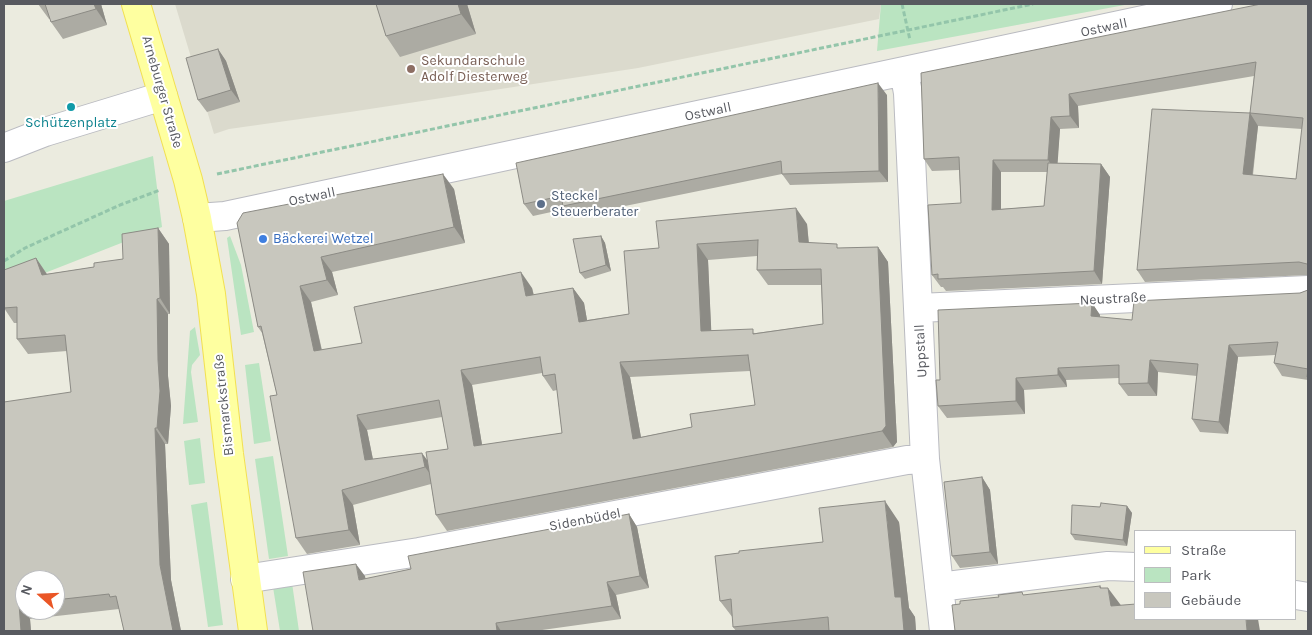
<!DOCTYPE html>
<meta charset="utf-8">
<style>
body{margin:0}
#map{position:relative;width:1312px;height:635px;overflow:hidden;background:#ebebdf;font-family:Karla,sans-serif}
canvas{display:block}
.frame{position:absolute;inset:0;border:5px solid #585a60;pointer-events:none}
.legend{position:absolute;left:1134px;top:530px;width:162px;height:90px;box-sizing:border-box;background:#fff;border:1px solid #bcbdbf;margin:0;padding:6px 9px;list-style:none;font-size:15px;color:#585a60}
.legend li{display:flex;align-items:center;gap:10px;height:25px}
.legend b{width:25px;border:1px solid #bcbdbf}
.north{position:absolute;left:15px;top:570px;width:50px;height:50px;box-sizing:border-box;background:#fff;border:1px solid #bcbdbf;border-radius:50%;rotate:290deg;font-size:14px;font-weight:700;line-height:20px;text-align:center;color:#585a60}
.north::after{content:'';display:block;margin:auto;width:18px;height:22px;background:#ea5626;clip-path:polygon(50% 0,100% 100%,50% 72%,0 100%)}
</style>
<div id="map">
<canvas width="1312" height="635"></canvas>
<div class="frame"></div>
<ul class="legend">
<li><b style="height:6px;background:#feffa0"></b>Straße</li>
<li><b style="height:14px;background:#bae4c1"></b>Park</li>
<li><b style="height:14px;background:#c8c7be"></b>Gebäude</li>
</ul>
<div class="north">N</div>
</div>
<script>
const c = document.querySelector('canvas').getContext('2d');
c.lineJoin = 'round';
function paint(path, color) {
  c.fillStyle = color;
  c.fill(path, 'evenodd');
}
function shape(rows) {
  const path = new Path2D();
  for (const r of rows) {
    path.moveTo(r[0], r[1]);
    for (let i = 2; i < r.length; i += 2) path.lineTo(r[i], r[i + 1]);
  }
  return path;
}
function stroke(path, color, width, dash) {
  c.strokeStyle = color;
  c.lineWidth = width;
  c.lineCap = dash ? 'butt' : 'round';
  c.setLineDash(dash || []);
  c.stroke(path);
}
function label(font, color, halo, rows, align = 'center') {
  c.font = font + ' Karla,sans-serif';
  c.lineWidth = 4;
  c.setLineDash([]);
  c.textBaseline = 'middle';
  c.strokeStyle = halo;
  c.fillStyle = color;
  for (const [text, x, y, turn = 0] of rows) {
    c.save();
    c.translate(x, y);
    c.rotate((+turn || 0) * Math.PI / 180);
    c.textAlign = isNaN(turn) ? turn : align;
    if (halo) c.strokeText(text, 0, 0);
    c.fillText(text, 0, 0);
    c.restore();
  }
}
const education = shape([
 [175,4,881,4,879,19,638,68,350,112,229,129,214,134]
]);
const green = shape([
 [881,4,1130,4,877,51],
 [153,156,162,227,4,289,4,201],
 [230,236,241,265,254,332,241,335,227,238],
 [195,327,200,355,192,365,191,372,198,422,183,424,190,331],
 [259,363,271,441,254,444,245,365],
 [200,438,205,483,189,485,184,441],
 [273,456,288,556,269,559,255,459],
 [207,502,223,625,208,627,191,505],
 [292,583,299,631,280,631,273,587]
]);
const path = shape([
 [902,4,910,40],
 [217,174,1033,4],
 [4,261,25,248,120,205,160,190]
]);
const minor = shape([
 [904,71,908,93,925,459,944,631],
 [4,148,45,132,163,96],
 [197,218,225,216,1218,4],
 [919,308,1308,290],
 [245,579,419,552,907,460,925,459],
 [939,587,1108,566,1136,567],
 [1296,595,1308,597]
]);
const major = shape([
 [136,4,188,180,197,218,211,294,229,454,253,631]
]);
const wall = shape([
 [38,4,101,4,107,25,63,39,51,22,50,19,49,19],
 [376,4,467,4,476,34,400,57,386,36],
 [1308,4,1308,275,1145,282,1137,270,1250,113,1254,76,1078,106,1079,128,1060,129,1057,163,1101,164,1110,177,1102,284,946,291,943,287,941,287,932,275,961,203,959,170,932,171,924,159,921,73],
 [1258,126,1302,129,1296,179,1253,175],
 [1001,172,1047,172,1044,206,1001,209],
 [218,49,226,61,240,102,207,112,198,100],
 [887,95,888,182,790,185,782,174,571,217,565,209,533,216,524,204],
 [454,189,465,243,332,272,338,295,311,302,322,350,362,343,532,288,534,295,573,288,584,303,587,320,629,314,659,248,807,224,809,243,839,248,878,247,888,262,897,442,893,447,447,531,436,515,431,484,353,505,360,545,307,554,296,538,277,395,262,333,258,327,237,223],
 [757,256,757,270,768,285,821,285,823,324,756,333,711,330,708,260],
 [750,371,755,405,692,427,641,437,630,377],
 [542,373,543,376,553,391,557,390,562,433,482,445,472,385],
 [442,417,448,449,427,460,373,459,367,430],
 [158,228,169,244,170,314,168,314,168,376,171,406,168,444,165,444,171,580,181,631,124,631,119,609,30,619,31,631,4,631,71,392,67,351,28,354,17,339,17,323,14,323,4,308,36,258,47,274,94,267,123,259],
 [25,580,55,580,55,610,25,610],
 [601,236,605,243,611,271,585,279,580,273],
 [1308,290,1308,380,1282,376,1274,363,1275,355,1238,357,1228,434,1200,432,1192,419,1197,376,1158,372,1157,396,1128,396,1119,384,1119,378,1066,380,1067,387,1024,390,1025,414,947,418,938,406,940,380,1092,303,1100,315,1100,317,1132,320,1300,293],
 [982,477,990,490,998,564,960,568,952,556],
 [1127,506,1132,513,1127,546,1075,540,1071,534,1100,507],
 [629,514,637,527,649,588,616,595,621,619,535,631,313,631,365,576,365,579,411,569],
 [899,522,909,608,915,617,916,631,736,631,733,627,733,618,720,601,739,553,823,542]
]);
const shadedWall = shape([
 [94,4,101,4,107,25,96,9],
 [458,4,467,4,476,34,461,14],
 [218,49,226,61,240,102,231,90],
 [878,83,887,95,888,182,879,171],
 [1069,94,1078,106,1079,128,1070,116],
 [1250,113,1258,126,1251,186,1243,174],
 [1051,117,1060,129,1057,172,1048,160],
 [993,160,1001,172,1001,222,992,210],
 [1101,164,1110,177,1102,284,1094,271],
 [443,174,454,189,465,243,454,227],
 [796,208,807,224,810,258,799,242],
 [158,228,169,244,170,314,160,298],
 [601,236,605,243,611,271,606,265],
 [697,244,708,260,712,346,701,331],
 [878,247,888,262,897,442,893,447,882,431],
 [321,257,332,272,338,295,327,280],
 [36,258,46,273,53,290,42,275],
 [521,272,532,288,537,312,526,296],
 [300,286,311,302,325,366,314,351],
 [573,288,584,303,590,337,579,322],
 [157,299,168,314,168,376,171,406,168,444,157,428],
 [1092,303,1100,315,1099,329,1091,316],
 [1229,345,1238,357,1228,434,1219,422],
 [1150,360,1158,372,1157,396,1148,383],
 [620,362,630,377,644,454,633,439],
 [1058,368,1066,380,1067,387,1058,375],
 [461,370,472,385,485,462,474,446],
 [1016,378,1024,390,1025,414,1016,401],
 [357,415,367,430,376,475,365,460],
 [155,428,165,444,171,580,181,631,173,631,160,565],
 [422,453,433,468,436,482,425,467],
 [982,477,990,490,998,564,990,552],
 [342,490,353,505,360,545,349,530],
 [885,501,899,522,909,608,915,617,916,631,904,631,895,597],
 [1127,506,1132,513,1127,546,1123,540],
 [629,514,637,527,649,588,640,576],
 [356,564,365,576,368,592,359,580],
 [607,582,616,595,621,619,612,606],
 [1100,586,1110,600,1108,588,1123,608,1111,606,1100,588],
 [19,604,30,619,31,631,21,631],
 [1246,619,1258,619,1260,631,1247,631],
 [496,623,501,631,497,631]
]);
const building = shape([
 [45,4,94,4,96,9,51,22,45,4],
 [376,4,458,4,461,14,386,36,376,4],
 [1261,4,1308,4,1308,265,1307,264,1299,262,1137,270,1152,109,1250,113,1256,62,1069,94,1070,116,1051,117,1048,160,993,160,992,210,1044,206,1048,163,1101,164,1094,271,938,279,938,274,932,275,928,205,961,203,959,157,924,159,921,73,1261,4],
 [1250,113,1303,118,1296,179,1243,174,1250,113],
 [218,49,231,90,198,100,186,58,218,49],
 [878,83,879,171,782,174,781,161,563,206,561,196,524,204,516,163,878,83],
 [443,174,454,227,321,257,327,280,300,286,314,351,362,343,354,307,521,272,526,296,573,288,579,322,629,314,624,251,659,248,656,221,796,208,799,242,837,244,837,248,878,247,886,426,882,431,436,515,426,452,448,449,439,400,357,415,365,460,422,453,425,467,342,490,349,530,296,538,270,396,277,395,261,326,258,327,237,223,243,213,443,174],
 [758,240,757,270,821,269,823,324,753,334,753,329,701,331,697,244,758,240],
 [748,355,755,405,690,414,692,427,633,439,620,362,748,355],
 [540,357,543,376,555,374,562,433,474,446,461,370,540,357],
 [158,228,160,298,157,299,158,360,160,391,157,428,155,428,160,565,173,631,124,631,116,596,110,597,109,594,55,600,55,580,25,580,25,604,19,604,21,631,4,631,4,402,71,392,65,335,17,339,17,307,4,308,4,270,36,258,42,275,94,267,94,263,123,259,122,234,158,228],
 [601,236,606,265,580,273,573,239,601,236],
 [1308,290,1308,377,1307,377,1308,369,1274,363,1278,342,1229,345,1219,422,1192,419,1198,364,1150,360,1148,383,1119,384,1119,365,1058,368,1058,375,1016,378,1016,401,938,406,936,380,940,380,938,310,1092,303,1091,316,1132,320,1134,301,1300,293,1308,290],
 [982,477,990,552,952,556,944,482,982,477],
 [885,501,895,597,901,597,904,631,829,631,828,617,733,627,731,599,720,601,715,556,739,553,739,551,823,542,819,508,885,501],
 [1101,503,1127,506,1123,540,1071,534,1072,505,1100,507,1101,503],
 [629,514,640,576,607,582,612,606,496,623,497,631,313,631,303,572,356,564,359,580,411,569,408,556,629,514],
 [1100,586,1100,588,1108,588,1111,606,1136,604,1136,619,1246,619,1247,631,955,631,952,605,960,604,960,601,999,597,998,595,1022,592,1023,595,1100,586]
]);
const markers = [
 [411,69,5,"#8d6e63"],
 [71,107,5,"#0f9aa8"],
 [541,204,5,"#5c6f8a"],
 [263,239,5,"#3f7fe0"]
];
const streetNames = [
 ["Ostwall",1104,28,-12],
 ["Arneburger Straße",162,92,74],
 ["Ostwall",708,112,-12],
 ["Ostwall",312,197,-12],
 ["Neustraße",1113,299,-3],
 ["Uppstall",921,351,-93],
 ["Bismarckstraße",224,405,-96],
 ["Sidenbüdel",585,520,-11]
];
const educationNames = [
 ["Sekundarschule",421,61],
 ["Adolf Diesterweg",421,77]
];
const cultureNames = [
 ["Schützenplatz",71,123]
];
const serviceNames = [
 ["Steckel",551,196],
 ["Steuerberater",551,212]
];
const shopNames = [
 ["Bäckerei Wetzel",273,239]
];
paint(education, '#dbdacd');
paint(green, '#bae4c1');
stroke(minor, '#babbc1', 30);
stroke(major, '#f2e051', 30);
stroke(path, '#93c5aa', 3, [5, 2.5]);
stroke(minor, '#fff', 28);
stroke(major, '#feffa0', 28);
paint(wall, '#acaba3');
paint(shadedWall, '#8c8b85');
paint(building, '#c8c7be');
stroke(building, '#8c8b85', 1);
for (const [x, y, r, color] of markers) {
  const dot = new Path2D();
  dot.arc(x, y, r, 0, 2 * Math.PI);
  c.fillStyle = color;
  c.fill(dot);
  stroke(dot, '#fff', 2);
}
label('14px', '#585a60', '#fff', streetNames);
label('14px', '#785e54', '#fff', educationNames, 'left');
label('14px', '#0d838f', '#fff', cultureNames);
label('14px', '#4e5e75', '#fff', serviceNames, 'left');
label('14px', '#366cbe', '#fff', shopNames, 'left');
</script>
